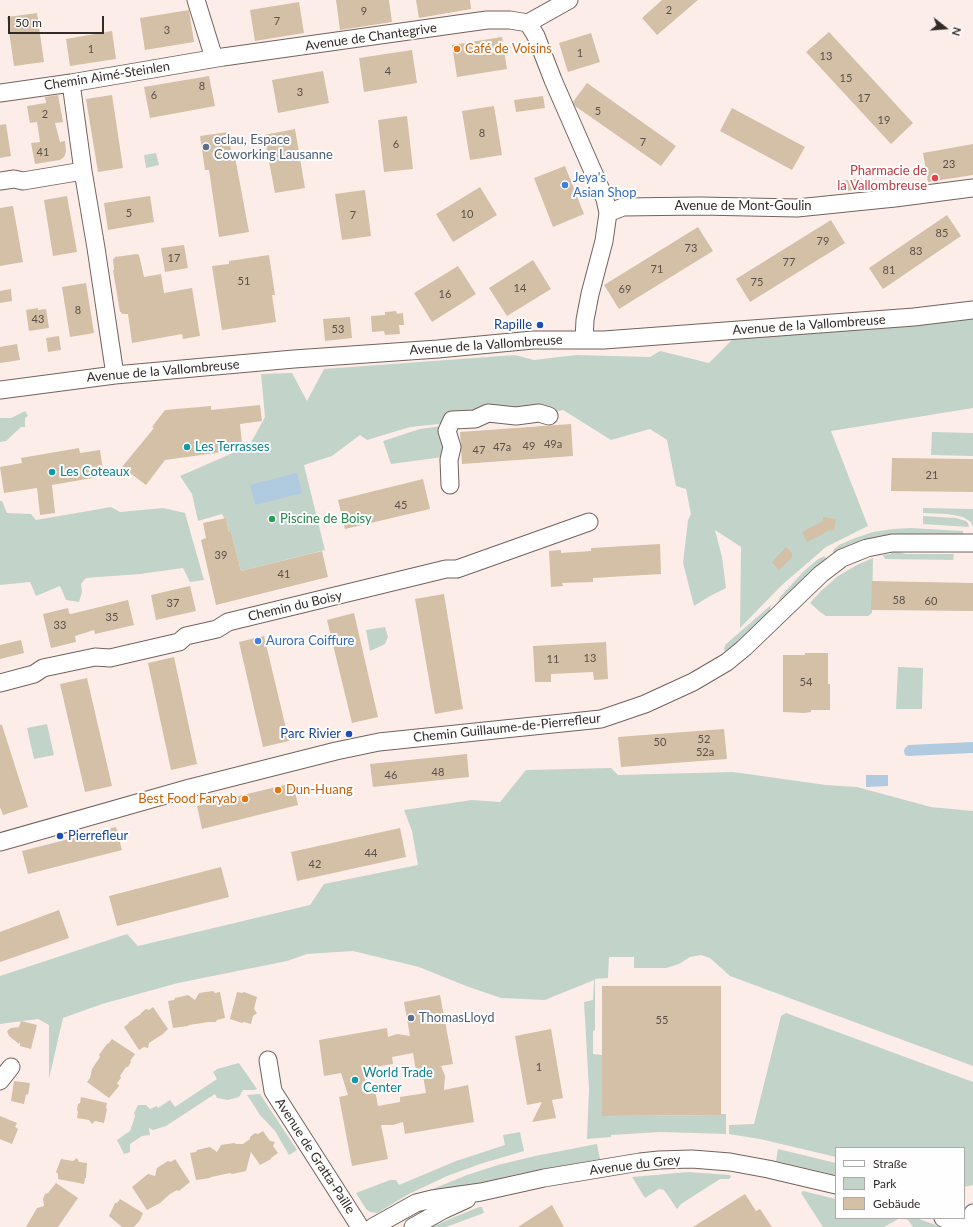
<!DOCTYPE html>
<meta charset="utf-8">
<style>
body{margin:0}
#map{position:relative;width:973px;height:1227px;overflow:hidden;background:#fdede8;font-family:Lato,sans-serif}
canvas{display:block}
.legend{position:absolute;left:835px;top:1147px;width:130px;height:72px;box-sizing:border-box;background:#fefefe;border:1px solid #acaaa8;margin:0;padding:5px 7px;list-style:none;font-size:12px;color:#322b28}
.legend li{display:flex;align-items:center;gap:8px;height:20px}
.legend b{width:20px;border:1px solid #acaaa8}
.north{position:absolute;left:925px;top:8px;width:40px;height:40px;-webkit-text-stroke:3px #fefefe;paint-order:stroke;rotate:107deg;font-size:11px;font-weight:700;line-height:16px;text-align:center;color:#322b28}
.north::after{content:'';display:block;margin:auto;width:14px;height:18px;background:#322b28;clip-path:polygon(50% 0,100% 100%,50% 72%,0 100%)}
.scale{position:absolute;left:8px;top:16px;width:96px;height:18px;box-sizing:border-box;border:2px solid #322b28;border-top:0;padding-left:5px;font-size:12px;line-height:14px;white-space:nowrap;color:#322b28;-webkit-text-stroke:3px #fefefe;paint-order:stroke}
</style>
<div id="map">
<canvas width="973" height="1227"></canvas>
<ul class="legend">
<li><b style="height:5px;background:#fff"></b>Straße</li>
<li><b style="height:11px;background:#c2d4c9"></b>Park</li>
<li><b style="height:11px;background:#d4bfa7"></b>Gebäude</li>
</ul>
<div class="north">N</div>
<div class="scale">50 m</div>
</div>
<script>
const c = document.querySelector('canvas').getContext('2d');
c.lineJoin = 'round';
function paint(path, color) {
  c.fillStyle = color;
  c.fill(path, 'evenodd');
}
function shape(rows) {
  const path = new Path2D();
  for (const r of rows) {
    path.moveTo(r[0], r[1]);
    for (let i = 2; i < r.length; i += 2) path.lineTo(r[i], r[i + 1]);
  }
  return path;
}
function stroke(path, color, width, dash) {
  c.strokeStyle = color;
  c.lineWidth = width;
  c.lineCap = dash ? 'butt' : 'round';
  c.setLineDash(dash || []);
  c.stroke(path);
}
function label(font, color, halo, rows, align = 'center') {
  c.font = font + ' Lato,sans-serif';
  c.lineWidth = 4;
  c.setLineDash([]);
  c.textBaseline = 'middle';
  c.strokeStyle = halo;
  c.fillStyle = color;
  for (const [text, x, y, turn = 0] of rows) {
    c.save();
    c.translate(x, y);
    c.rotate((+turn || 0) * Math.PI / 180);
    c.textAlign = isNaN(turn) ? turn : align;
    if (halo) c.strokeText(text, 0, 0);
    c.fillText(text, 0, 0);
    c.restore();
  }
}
const green = shape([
 [156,153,159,165,146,168,144,155],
 [973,315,973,408,831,431,868,526,826,547,782,585,740,628,741,547,715,530,722,557,726,588,710,596,694,606,683,563,688,520,691,514,686,489,676,486,667,440,650,429,611,440,563,410,547,413,410,427,367,440,360,435,332,456,304,465,325,550,241,571,231,532,229,532,226,518,224,518,222,514,198,521,192,494,180,476,249,446,265,417,261,374,292,373,307,401,324,369,515,355,534,360,576,355,650,357,660,351,709,363,734,338],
 [25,411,28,416,25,418,25,427,21,427,6,441,0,442,0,418,11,418],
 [442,426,443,457,391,464,383,441,420,429],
 [932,432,973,433,973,456,931,455],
 [0,501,2,501,7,513,31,514,36,520,111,507,120,512,163,508,185,513,204,580,190,582,183,568,140,574,86,578,81,584,82,592,79,602,66,600,60,586,36,596,30,582,0,585],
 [923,508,973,509,973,527,971,522,963,517,947,514,923,513],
 [923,516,956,518,966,521,968,523,969,527,923,524],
 [911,528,963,531,963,536,894,534,875,537,859,542,835,554,833,552,834,549,839,545,855,538,873,532,893,529],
 [891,550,906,554,954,554,953,560,885,559,883,555,891,554],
 [824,556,827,559,779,604,778,603,780,597,804,571,817,560],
 [873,558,872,613,868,616,826,616,820,612,810,603,821,591,838,576,857,565],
 [771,605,769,614,725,652,724,648,726,644],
 [385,627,388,637,385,644,370,651,366,630],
 [898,667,923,668,922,709,896,709],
 [47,724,54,755,34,759,27,728],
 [611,768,618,775,733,772,826,785,857,787,931,807,973,811,973,1066,730,976,710,958,701,955,690,957,679,964,666,968,634,968,634,957,609,957,608,978,595,979,595,1030,593,1031,593,1054,602,1055,602,1116,721,1115,721,1114,726,1114,726,1134,660,1132,611,1135,611,1137,587,1139,589,1089,584,1002,593,1000,594,980,545,1000,501,998,466,986,419,967,353,951,307,954,287,961,178,983,102,1004,63,1018,49,1079,49,1025,38,1019,0,1024,0,976,127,934,138,946,310,905,324,884,418,865,412,831,404,810,472,800,500,802,526,770],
 [786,1013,973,1082,973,1185,964,1187,964,1148,836,1148,836,1157,760,1139,729,1134,729,1125,754,1124,781,1016],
 [239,1063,257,1089,254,1090,243,1090,239,1097,228,1100,217,1098,215,1094,166,1126,153,1130,149,1128,150,1135,142,1136,130,1144,130,1152,124,1154,117,1140,130,1131,135,1116,134,1113,138,1105,146,1105,150,1109,157,1106,158,1108,170,1100,175,1107,217,1079,213,1072,217,1069],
 [260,1094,297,1150,289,1155,275,1131,260,1115,247,1095],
 [520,1132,524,1151,480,1164,447,1176,409,1194,377,1213,370,1212,366,1209,356,1193,390,1180,396,1180,399,1185,456,1161,505,1145,503,1135],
 [597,1144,600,1159,523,1173,417,1197,435,1188,467,1175,498,1165,535,1156],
 [778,1149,836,1163,836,1175,776,1161],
 [688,1172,730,1175,731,1177,729,1179,720,1179,681,1204,677,1209,664,1190,659,1189,645,1198,632,1177],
 [803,1191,836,1199,836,1218,900,1218,884,1227,823,1227,801,1193],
 [479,1207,482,1207,484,1213,446,1227,432,1227,452,1218],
 [902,1218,916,1218,942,1227,913,1227,908,1220]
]);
const water = shape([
 [297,473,302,493,255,505,250,485],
 [973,742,973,753,908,756,905,755,904,751,905,748,908,745],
 [866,775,888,775,888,786,866,787]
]);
const building = shape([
 [336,0,389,0,392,22,340,30],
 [416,0,470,0,471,9,419,18],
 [662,0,698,0,657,35,642,18],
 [299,2,304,33,255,41,250,10],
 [189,10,194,42,145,50,140,18],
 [37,13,44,62,14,66,7,17],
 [112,31,116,59,70,66,66,39],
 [829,32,913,123,891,144,806,52],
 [591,33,600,62,568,72,559,43],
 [502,37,507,69,457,77,452,45],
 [412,50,417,83,364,92,359,58],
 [323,71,329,103,278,113,272,80],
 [209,76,215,106,150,118,144,87],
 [587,83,676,146,661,166,575,106,573,102],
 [58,95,63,122,55,123,60,142,65,141,66,152,64,157,60,160,35,164,31,143,40,142,37,122,30,123,27,106,46,103,45,97],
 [112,95,123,168,98,172,86,99],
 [543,96,545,108,516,112,514,100],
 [494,106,502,155,470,160,462,111],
 [732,108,805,147,792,170,720,131],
 [407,116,413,169,384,172,378,120],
 [6,124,11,156,0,158,0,125],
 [295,129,305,188,275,193,264,135],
 [228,132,232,157,235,157,249,232,219,237,209,170,205,170,200,136],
 [973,144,973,175,928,182,923,153],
 [565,166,584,214,553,227,534,178],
 [861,178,862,189,838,192,836,182],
 [480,187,497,215,453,242,436,214],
 [365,190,371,236,342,240,335,194],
 [67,196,77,252,53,256,44,200],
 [150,196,154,222,108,230,104,203],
 [13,206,23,262,0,266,0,208],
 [947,215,961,236,883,289,869,268],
 [831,220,845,243,750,302,736,279],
 [698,227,713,251,619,309,604,285],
 [184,245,188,268,165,272,161,248],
 [137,254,139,255,144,277,161,274,164,293,192,288,200,336,183,339,182,334,132,343,128,314,122,314,121,312,120,312,113,270,114,270,113,259,115,258,115,257],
 [269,255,275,295,272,295,276,322,222,330,212,266,229,264,229,261],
 [533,260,551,289,507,316,489,288],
 [458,266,476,294,432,322,414,293],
 [86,283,94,333,70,337,62,287],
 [11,289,12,301,0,303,0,291],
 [38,308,38,310,46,309,49,328,29,331,26,310],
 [396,311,397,314,403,313,404,325,399,325,400,334,385,335,384,331,372,332,371,316,385,315,385,312],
 [350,317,352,338,325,341,323,319],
 [59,336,61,350,48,352,46,338],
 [17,344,20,360,0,363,0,347],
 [260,405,262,421,240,424,242,444,236,445,237,450,165,460,146,485,122,467,154,428,152,427,165,410,211,406,211,410],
 [571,424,573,456,462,464,460,432],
 [79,448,80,453,100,450,104,476,52,485,55,513,40,515,37,488,4,493,0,467,22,463,21,458],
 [892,458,973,459,973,492,891,491],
 [423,479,430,509,345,529,338,500],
 [823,517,836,519,834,531,830,530,807,542,802,532,823,521],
 [226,518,229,532,231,532,241,571,322,551,328,577,216,605,201,540,206,538,203,523],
 [660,544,661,574,593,578,593,582,562,583,563,586,551,587,549,551,561,550,561,553,591,551,591,548],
 [786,547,792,553,792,557,779,570,772,562],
 [872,581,973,583,973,611,871,610],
 [190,586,196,611,156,620,151,595],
 [444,594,463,709,435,714,415,599],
 [128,600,134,625,95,634,94,630,75,636,76,642,51,648,43,614,68,608,69,613,71,614],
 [354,613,378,717,352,723,327,620],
 [264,636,289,741,263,747,239,642],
 [21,640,24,653,0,659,0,645],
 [606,642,608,679,594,680,593,672,551,674,551,682,535,682,533,646],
 [805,653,828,653,828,684,830,684,830,710,811,710,811,712,804,713,783,712,783,655,805,655],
 [174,657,197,764,171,770,148,663],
 [87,678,112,786,85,792,60,684],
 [0,725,2,725,28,807,3,815,0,807],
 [724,729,727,759,621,767,618,737],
 [467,754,469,777,373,787,370,764],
 [293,783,298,805,202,829,197,806],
 [116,827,122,850,28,874,22,851],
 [400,828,406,857,297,881,291,852],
 [221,867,229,897,117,926,109,896],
 [59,910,69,938,0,962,0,932],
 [602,986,721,986,721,1115,602,1116],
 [213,991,215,993,220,992,225,1018,217,1020,216,1022,209,1022,189,1025,188,1026,173,1028,168,1001,174,1000,175,998,188,995,195,1000,199,993],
 [237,992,242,993,244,992,257,997,254,1009,257,1013,253,1016,251,1024,244,1022,242,1023,230,1019],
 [440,995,453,1064,441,1066,445,1076,444,1090,468,1085,474,1122,405,1134,403,1122,393,1125,381,1125,388,1159,352,1166,339,1097,348,1095,341,1073,324,1076,319,1040,387,1028,388,1037,397,1034,410,1036,404,1002],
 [413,1053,416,1071,422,1070,426,1093,400,1097,400,1102,378,1106,375,1090,368,1091,363,1069,393,1064,392,1057],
 [153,1007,168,1029,163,1034,149,1043,148,1048,144,1047,139,1050,124,1027,128,1024,129,1022,141,1014,141,1013,146,1009,149,1010],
 [21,1021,37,1025,31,1049,20,1046,20,1042,19,1044,9,1036,7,1031,11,1028,19,1027],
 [551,1029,563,1098,552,1100,556,1118,532,1122,542,1102,527,1105,515,1036],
 [112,1039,135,1054,130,1061,131,1062,128,1067,126,1067,120,1076,121,1078,117,1083,119,1086,109,1098,87,1082,90,1078,92,1069,100,1057,99,1055,107,1044,109,1043],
 [14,1081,30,1083,28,1095,26,1094,24,1104,11,1101],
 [81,1097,107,1103,106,1108,107,1109,104,1123,95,1121,92,1124,89,1120,77,1118,78,1112,77,1110,78,1104,80,1103],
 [0,1116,17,1123,15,1127,18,1129,12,1144,0,1139],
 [263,1131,270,1141,275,1142,273,1146,278,1153,271,1158,271,1159,260,1165,251,1152,246,1171,232,1174,230,1173,211,1177,210,1178,196,1180,190,1153,196,1152,197,1150,210,1147,217,1152,221,1145,234,1143,236,1144,243,1144,250,1139,250,1137,255,1133,258,1134],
 [77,1158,79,1162,87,1163,86,1178,85,1178,84,1184,58,1179,58,1174,56,1172,61,1159,73,1161],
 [175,1159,190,1182,179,1191,177,1190,170,1194,160,1203,147,1210,132,1187,148,1174,155,1176,157,1168,168,1161,171,1162],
 [56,1183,78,1198,58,1227,26,1227,37,1208,44,1206,43,1199,45,1194,48,1193],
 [745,1194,756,1211,760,1209,772,1227,693,1227],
 [120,1199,143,1213,140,1220,134,1227,122,1227,109,1216,115,1203,117,1203],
 [552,1205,564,1227,518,1227]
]);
const minor = shape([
 [196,0,214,58],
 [528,23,536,36,553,80,605,199,608,213,604,241,590,294,585,320,584,340],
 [528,23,569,0],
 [71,83,83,171,96,248,115,375],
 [0,93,71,83,223,57,487,20,510,20,528,23],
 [0,181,14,179,23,181,83,171],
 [608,213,623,207,700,206,797,208,895,198,973,188],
 [0,390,115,375,294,359,438,349,533,340,604,340,914,317,973,310],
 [450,485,449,460,452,447,447,431,452,420,475,419,488,413,516,416,539,413,549,416],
 [0,683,34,674,43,668,95,657,110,658,179,642,186,636,217,629,228,622,446,569,457,569,589,522],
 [0,842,190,788,336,751,379,742,601,719,645,704,693,682,727,662,744,648,821,574,842,558,867,548,892,543,973,543],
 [268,1060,273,1091,360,1227],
 [0,1081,11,1067],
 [943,1218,962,1227],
 [373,1227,416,1203,432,1199,481,1192,544,1178,640,1162,659,1160,692,1159,730,1162,768,1169,836,1185],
 [413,1227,443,1210,467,1199],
 [971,1227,971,1221,973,1213]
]);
const markers = [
 [457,49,4,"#e8710a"],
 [206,147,4,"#5c6f8a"],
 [935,178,4,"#e0444e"],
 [565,185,4,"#3f7fe0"],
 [540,325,4,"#1a4fb4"],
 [187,447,4,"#0f9aa8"],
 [52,472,4,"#0f9aa8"],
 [272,519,4,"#2e9e5b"],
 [258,641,4,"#3f7fe0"],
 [349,734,4,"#1a4fb4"],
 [278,790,4,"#e8710a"],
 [245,799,4,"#e8710a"],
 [60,836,4,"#1a4fb4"],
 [411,1018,4,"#5c6f8a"],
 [355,1080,4,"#0f9aa8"]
];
const numberNames = [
 ["2",669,10],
 ["9",364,11],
 ["7",277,21],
 ["3",167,30],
 ["1",91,49],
 ["1",580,53],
 ["13",826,56],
 ["4",388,71],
 ["15",846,78],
 ["8",202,86],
 ["3",300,92],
 ["6",154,95],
 ["17",864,98],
 ["5",598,111],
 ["2",45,114],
 ["19",884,120],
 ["8",482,133],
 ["7",643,142],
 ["6",396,144],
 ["41",43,152],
 ["23",949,164],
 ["5",129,213],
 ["10",467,214],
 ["7",353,215],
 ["85",942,233],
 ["79",823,241],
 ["73",691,248],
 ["83",916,251],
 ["17",174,258],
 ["77",789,262],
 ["71",657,269],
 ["81",889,270],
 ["51",244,281],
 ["75",757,282],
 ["14",520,288],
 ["69",625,289],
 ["16",445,294],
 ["8",78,310],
 ["43",38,319],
 ["53",338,329],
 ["49a",553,444],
 ["49",529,446],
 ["47a",502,447],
 ["47",479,450],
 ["21",932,475],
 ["45",401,505],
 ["39",221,555],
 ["41",284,574],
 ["58",899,600],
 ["60",931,601],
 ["37",173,603],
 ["35",112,617],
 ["33",60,625],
 ["13",590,658],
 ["11",553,659],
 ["54",806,682],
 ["52",704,739],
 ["50",660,742],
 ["52a",705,752],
 ["48",438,772],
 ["46",391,775],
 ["44",371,853],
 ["42",315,864],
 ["55",662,1020],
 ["1",539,1067]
];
const streetNames = [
 ["Avenue de Chantegrive",371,37,-8],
 ["Chemin Aimé-Steinlen",107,76,-9],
 ["Avenue de Mont-Goulin",743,206],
 ["Avenue de la Vallombreuse",809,325,-4],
 ["Avenue de la Vallombreuse",486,345,-4],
 ["Avenue de la Vallombreuse",163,371,-5],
 ["Chemin du Boisy",295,606,-13],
 ["Chemin Guillaume-de-Pierrefleur",507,728,-6],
 ["Avenue de Gratta-Paille",315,1156,57],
 ["Avenue du Grey",635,1165,-7]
];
const foodNames = [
 ["Café de Voisins",465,49],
 ["Dun-Huang",286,790],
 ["Best Food Faryab",237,799,"right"]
];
const serviceNames = [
 ["eclau, Espace",214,140],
 ["Coworking Lausanne",214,155],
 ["ThomasLloyd",419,1018]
];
const healthNames = [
 ["Pharmacie de",927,171],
 ["la Vallombreuse",927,186]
];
const shopNames = [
 ["Jeya's",573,178],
 ["Asian Shop",573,193],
 ["Aurora Coiffure",266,641]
];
const transitNames = [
 ["Rapille",532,325],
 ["Parc Rivier",341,734],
 ["Pierrefleur",68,836,"left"]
];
const cultureNames = [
 ["Les Terrasses",195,447],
 ["Les Coteaux",60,472],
 ["World Trade",363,1073],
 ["Center",363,1088]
];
const leisureNames = [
 ["Piscine de Boisy",280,519]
];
paint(green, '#c2d4c9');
paint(water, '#b0cadf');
paint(building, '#d4bfa7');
stroke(minor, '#73625c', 19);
stroke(minor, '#fff', 17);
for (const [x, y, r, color] of markers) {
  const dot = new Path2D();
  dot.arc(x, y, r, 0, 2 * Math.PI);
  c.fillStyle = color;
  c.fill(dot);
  stroke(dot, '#fefefe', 1.5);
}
label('11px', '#5a5048', null, numberNames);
label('13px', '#322b28', '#fefefe', streetNames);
label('13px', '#c56008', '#fefefe', foodNames, 'left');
label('13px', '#4e5e75', '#fefefe', serviceNames, 'left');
label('13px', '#be3a42', '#fefefe', healthNames, 'right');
label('13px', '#366cbe', '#fefefe', shopNames, 'left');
label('13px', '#164399', '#fefefe', transitNames, 'right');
label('13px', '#0d838f', '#fefefe', cultureNames, 'left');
label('13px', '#27864d', '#fefefe', leisureNames, 'left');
</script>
